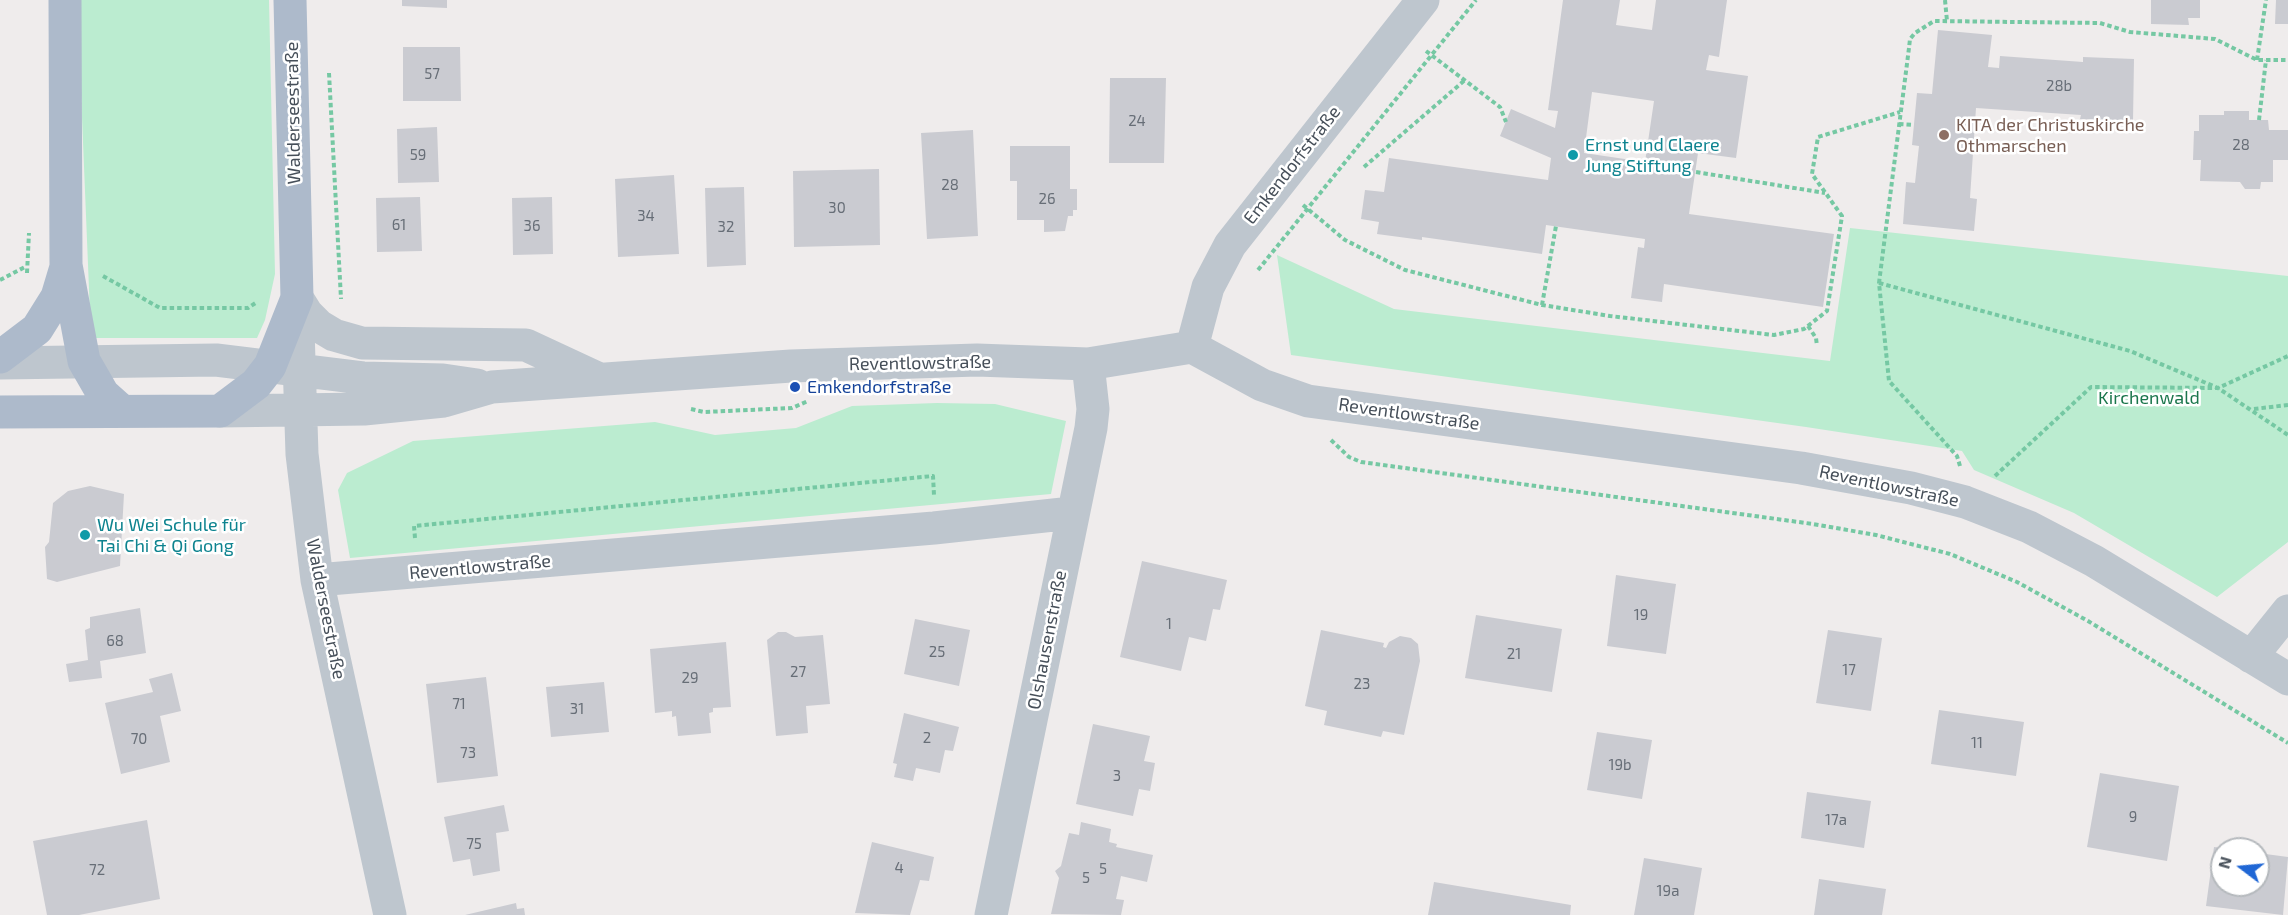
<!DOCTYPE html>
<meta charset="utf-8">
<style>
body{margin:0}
#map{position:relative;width:2288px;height:915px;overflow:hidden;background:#efecec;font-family:"Exo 2",sans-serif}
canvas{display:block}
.north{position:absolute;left:2210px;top:837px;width:60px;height:60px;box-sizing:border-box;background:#fff;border:2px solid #b5b9bd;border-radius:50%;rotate:286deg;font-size:16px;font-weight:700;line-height:24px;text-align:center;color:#464f59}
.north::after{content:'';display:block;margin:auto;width:21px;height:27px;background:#2067d5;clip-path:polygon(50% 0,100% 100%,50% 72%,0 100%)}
</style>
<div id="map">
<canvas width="2288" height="915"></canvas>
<div class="north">N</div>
</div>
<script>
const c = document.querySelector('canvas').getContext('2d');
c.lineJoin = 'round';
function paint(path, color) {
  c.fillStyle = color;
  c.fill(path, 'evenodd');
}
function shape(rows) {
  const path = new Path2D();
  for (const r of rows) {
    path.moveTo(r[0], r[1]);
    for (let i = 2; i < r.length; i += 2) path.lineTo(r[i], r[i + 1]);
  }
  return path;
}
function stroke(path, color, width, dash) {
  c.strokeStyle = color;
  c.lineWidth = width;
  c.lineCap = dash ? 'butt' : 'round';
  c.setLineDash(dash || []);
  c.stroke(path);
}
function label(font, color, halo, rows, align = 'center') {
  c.font = font + ' "Exo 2",sans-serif';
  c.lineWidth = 5;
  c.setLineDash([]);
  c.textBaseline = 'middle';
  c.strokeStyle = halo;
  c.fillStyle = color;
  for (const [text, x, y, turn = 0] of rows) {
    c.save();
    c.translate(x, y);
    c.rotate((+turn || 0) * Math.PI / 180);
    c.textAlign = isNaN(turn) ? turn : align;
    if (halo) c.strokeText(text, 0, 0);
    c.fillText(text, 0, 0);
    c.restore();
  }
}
const green = shape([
 [81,0,269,0,275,274,265,320,257,338,91,338,79,44],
 [1850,228,2288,276,2288,542,2217,597,2074,513,1974,470,1962,451,1806,427,1291,355,1277,255,1394,309,1830,361],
 [937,403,995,404,1066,421,1051,494,350,558,338,490,347,473,413,441,655,422,715,435,796,428,852,406]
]);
const building = shape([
 [402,0,447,0,447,8,402,6],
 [1563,0,1620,0,1616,25,1652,30,1656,0,1727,0,1719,57,1709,55,1706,70,1748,76,1736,158,1698,153,1689,214,1834,234,1823,307,1664,284,1662,302,1631,298,1638,247,1644,248,1645,239,1546,225,1542,254,1422,237,1422,240,1377,234,1379,222,1361,219,1365,190,1384,192,1389,158,1548,180,1551,158,1500,136,1511,109,1555,128,1558,111,1548,110],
 [1592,92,1654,101,1645,162,1584,153],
 [2151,0,2200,0,2200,18,2188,18,2189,25,2151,24],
 [2276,0,2288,0,2288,24,2275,24],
 [1938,30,1992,35,1988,67,1999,68,2000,56,2083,62,2083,57,2134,59,2133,121,2080,119,2081,115,1976,108,1970,198,1977,199,1974,231,1903,224,1906,182,1915,183,1919,146,1912,145,1917,93,1932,94],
 [403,47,460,47,461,101,403,101],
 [1110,78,1166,78,1164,163,1109,163],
 [2224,111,2249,111,2249,120,2268,120,2269,130,2288,130,2288,160,2273,160,2273,182,2261,182,2260,189,2245,189,2240,182,2200,181,2201,160,2193,160,2194,131,2199,131,2199,115,2224,115],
 [437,127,439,182,398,183,397,129],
 [973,130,978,236,927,239,921,133],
 [1010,146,1070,146,1070,189,1077,189,1077,210,1073,210,1073,216,1068,216,1065,231,1044,232,1044,220,1017,220,1017,181,1010,181],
 [879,169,880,245,794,247,793,171],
 [674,175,679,254,618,257,615,179],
 [744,187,746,265,707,267,705,188],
 [420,197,422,251,377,252,376,198],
 [552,197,553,254,513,255,512,198],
 [90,486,124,494,120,566,57,582,47,579,45,547,49,542,53,503,68,491],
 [1142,561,1227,580,1220,610,1213,609,1206,641,1189,637,1181,671,1120,657],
 [1616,575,1676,584,1666,654,1607,646],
 [140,608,146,653,100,661,102,678,69,682,66,664,88,660,85,630,90,628,90,617],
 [1476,615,1562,629,1552,692,1465,678],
 [915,619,970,630,959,686,904,674],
 [1321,630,1384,643,1383,647,1386,648,1389,642,1400,636,1411,638,1418,644,1420,661,1404,735,1383,731,1381,737,1324,725,1327,711,1305,706],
 [1828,630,1882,638,1871,711,1816,703],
 [778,632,786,632,795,637,823,635,830,704,806,706,808,733,776,736,767,640],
 [726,642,731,707,713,708,713,712,709,713,711,733,678,736,676,716,672,717,672,711,655,713,650,649],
 [172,673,181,711,160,716,170,762,121,774,105,703,153,692,149,679],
 [486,677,498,776,437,783,426,684],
 [604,682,609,732,551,737,546,687],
 [1939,710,2024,722,2016,776,1931,764],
 [904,713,959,727,953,751,945,750,940,773,916,768,913,781,894,777,897,764,893,763],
 [1093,724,1150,736,1144,761,1155,763,1150,791,1139,789,1133,816,1076,804],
 [1597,732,1652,740,1642,799,1587,790],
 [2100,773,2179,786,2167,861,2087,847],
 [1807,792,1871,801,1864,848,1801,838],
 [504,805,509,831,496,833,500,871,473,876,470,859,453,862,444,817],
 [147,820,160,899,79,915,47,915,33,841],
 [1081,822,1111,829,1109,842,1117,844,1116,847,1153,855,1147,882,1121,876,1116,899,1124,900,1121,915,1051,914,1059,878,1055,871,1061,866,1069,833,1079,835],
 [872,842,934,857,929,881,920,880,910,915,855,913],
 [2214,847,2222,848,2222,885,2258,885,2258,853,2288,857,2283,915,2206,906],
 [1644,858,1702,868,1694,915,1634,915],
 [1819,879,1886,889,1882,915,1814,915],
 [1434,882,1571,905,1570,915,1428,915],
 [516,903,517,909,524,908,525,915,465,915]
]);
const path = shape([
 [1945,0,1947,21],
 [1426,51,1500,107,1506,122],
 [2257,60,2266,0],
 [329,73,341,299],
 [2259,120,2266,60],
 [1899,124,1914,125],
 [1364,167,1465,80],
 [1696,172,1825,193],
 [1303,205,1345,240,1405,270,1542,305,1610,316,1774,335,1804,329,1827,311,1842,216,1812,174,1818,137,1900,112],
 [1258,270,1476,0],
 [27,273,29,233],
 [103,276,160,308,248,308,257,302],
 [0,280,25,267],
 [1879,283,2130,351,2218,388,2288,435],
 [1542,305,1556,226],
 [1808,326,1816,338,1817,346],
 [691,409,704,412,792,408,808,401],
 [2254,409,2288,405],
 [1331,440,1349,457,1361,462,1813,524,1876,535,1950,554,2017,582,2088,621,2288,743],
 [1960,466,1957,456,1889,381,1879,283,1909,48,1910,39,1915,33,1934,21,2100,23,2130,32,2215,39,2257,60,2288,60],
 [1995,476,2091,387,2218,388,2288,356],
 [415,538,414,526,933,476,934,495]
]);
const minor = shape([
 [297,298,302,454,317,580,390,915],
 [297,298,307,314,319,326,334,335,362,343,526,345,597,378],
 [1192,347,1208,287,1230,245,1423,0],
 [0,363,216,360,363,378,443,380,477,385],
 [220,411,364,409,444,401,492,387,791,366,977,360,1088,364,1192,347,1262,385,1308,401,1801,468,1911,488,1965,502,2029,527,2094,561,2288,679],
 [317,580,934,528,1072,513],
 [2251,657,2288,611],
 [991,915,1091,428,1093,409,1088,364]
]);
const major = shape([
 [65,0,66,265,84,361,103,394,122,411],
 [0,357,37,329,57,297,66,267],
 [0,412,220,411,256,384,270,366,297,298,290,0]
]);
const markers = [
 [1944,135,6,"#8d6e63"],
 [1573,155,6,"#0f9aa8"],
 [795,387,6,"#1a4fb4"],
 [85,535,6,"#0f9aa8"]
];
const numberNames = [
 ["57",432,74],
 ["28b",2059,86],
 ["24",1137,121],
 ["28",2241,145],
 ["59",418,155],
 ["28",950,185],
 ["26",1047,199],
 ["30",837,208],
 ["34",646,216],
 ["61",399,225],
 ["36",532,226],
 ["32",726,227],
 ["19",1641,615],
 ["1",1169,624],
 ["68",115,641],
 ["25",937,652],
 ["21",1514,654],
 ["17",1849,670],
 ["27",798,672],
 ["29",690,678],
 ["23",1362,684],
 ["71",459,704],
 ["31",577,709],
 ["2",927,738],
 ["70",139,739],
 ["11",1977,743],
 ["73",468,753],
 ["19b",1620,765],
 ["3",1117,776],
 ["9",2133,817],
 ["17a",1836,820],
 ["75",474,844],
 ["4",899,868],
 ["5",1103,869],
 ["72",97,870],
 ["5",1086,878],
 ["19a",1668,891]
];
const streetNames = [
 ["Walderseestraße",293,113,-91],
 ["Emkendorfstraße",1292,165,-52],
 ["Reventlowstraße",920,363,-1],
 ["Reventlowstraße",1409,414,8],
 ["Reventlowstraße",1889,486,12],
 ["Reventlowstraße",480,567,-5],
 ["Walderseestraße",326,609,79],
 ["Olshausenstraße",1047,640,-79]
];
const educationNames = [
 ["KITA der Christuskirche",1956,125],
 ["Othmarschen",1956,146]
];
const cultureNames = [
 ["Ernst und Claere",1585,145],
 ["Jung Stiftung",1585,166],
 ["Wu Wei Schule für",97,525],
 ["Tai Chi & Qi Gong",97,546]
];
const transitNames = [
 ["Emkendorfstraße",807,387]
];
const parkNames = [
 ["Kirchenwald",2149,398]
];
paint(green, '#bbecd0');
paint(building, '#cacbd1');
stroke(path, '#75c8a3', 4, [4.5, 3]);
stroke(minor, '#bec6ce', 33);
stroke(major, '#adbacb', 33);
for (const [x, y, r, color] of markers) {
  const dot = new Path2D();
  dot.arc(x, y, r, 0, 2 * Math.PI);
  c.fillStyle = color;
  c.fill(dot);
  stroke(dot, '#fff', 2);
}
label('15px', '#676e77', null, numberNames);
label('18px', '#464f59', '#fff', streetNames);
label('18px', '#785e54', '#fff', educationNames, 'left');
label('18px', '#0d838f', '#fff', cultureNames, 'left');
label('18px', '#164399', '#fff', transitNames, 'left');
label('18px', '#1a764c', '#fff', parkNames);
</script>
